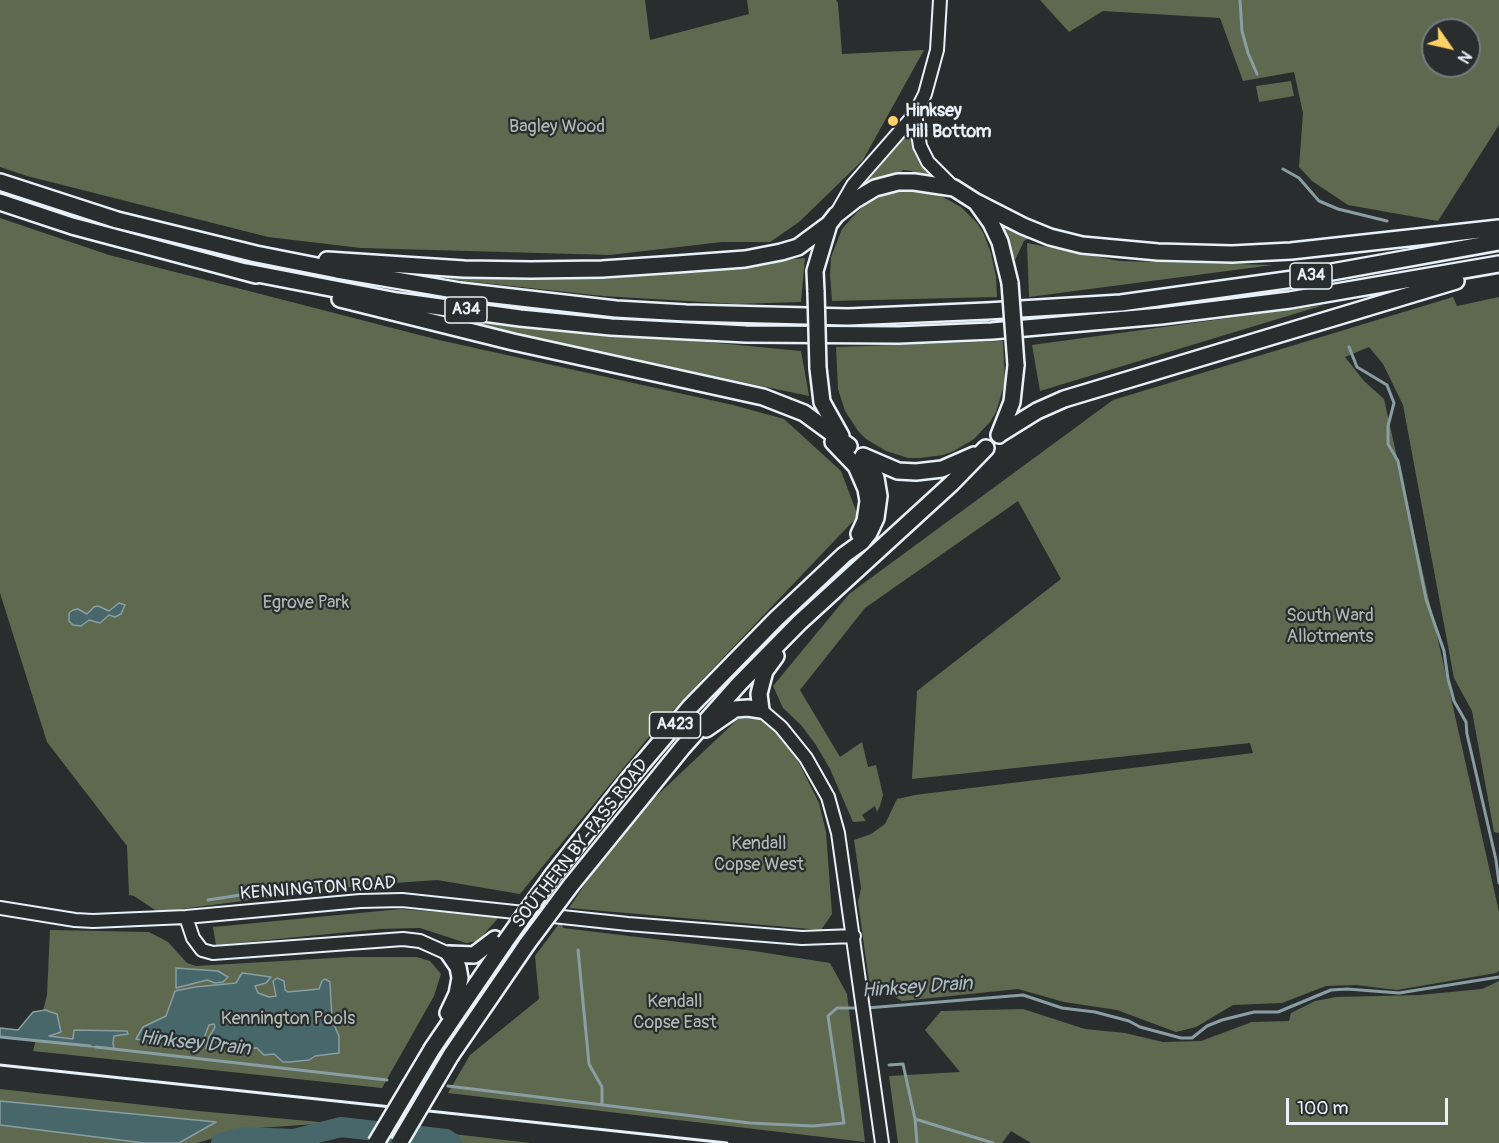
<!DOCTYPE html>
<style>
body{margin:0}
#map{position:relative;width:1499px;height:1143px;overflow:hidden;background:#2a2d2e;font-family:Pangolin,sans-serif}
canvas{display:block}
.north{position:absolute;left:1421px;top:18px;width:60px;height:60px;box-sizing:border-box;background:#2a2d2e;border:2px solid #767b7f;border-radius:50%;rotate:124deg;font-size:16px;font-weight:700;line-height:24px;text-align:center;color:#e8f1f8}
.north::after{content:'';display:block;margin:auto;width:21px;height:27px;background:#ffd166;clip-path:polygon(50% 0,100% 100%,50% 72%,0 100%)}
.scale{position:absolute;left:1286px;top:1098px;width:162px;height:27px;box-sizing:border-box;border:3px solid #e8f1f8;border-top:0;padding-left:8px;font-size:18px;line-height:21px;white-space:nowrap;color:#e8f1f8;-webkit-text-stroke:4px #2a2d2e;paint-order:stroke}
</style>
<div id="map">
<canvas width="1499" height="1143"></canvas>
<div class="north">N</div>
<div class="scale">100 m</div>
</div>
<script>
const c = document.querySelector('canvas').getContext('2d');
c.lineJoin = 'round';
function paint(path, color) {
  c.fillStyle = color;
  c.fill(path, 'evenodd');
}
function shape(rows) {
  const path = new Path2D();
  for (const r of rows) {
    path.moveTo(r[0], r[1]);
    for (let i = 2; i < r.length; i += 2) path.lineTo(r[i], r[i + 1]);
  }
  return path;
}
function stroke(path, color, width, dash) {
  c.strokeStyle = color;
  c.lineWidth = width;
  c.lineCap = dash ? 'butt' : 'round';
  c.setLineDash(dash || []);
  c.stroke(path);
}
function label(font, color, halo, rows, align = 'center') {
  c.font = font + ' Pangolin,sans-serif';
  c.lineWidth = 4.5;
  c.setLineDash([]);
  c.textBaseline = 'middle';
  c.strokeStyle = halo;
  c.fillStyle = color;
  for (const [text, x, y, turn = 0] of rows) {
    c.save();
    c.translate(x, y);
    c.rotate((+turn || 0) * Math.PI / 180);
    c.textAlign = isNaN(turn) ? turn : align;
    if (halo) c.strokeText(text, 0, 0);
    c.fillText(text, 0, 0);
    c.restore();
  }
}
const green = shape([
 [0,0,645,0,650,40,749,14,747,0,836,0,838,3,842,54,924,50,863,160,799,222,770,242,722,242,610,255,361,248,268,237,27,176,0,167],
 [1040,0,1499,0,1499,125,1438,221,1348,205,1312,181,1299,167,1303,113,1294,72,1243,81,1220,18,1103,11,1069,32],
 [1433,30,1469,30,1469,66,1433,66],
 [1291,81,1294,96,1259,102,1256,86],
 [908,128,915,152,932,177,915,175,912,171,903,170,896,177,863,185,897,146],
 [908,190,919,190,941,196,961,207,977,223,983,232,991,253,996,277,997,297,832,301,830,275,831,257,842,229,857,212,866,204,886,194],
 [992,215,1033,236,1024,241,1015,260,1002,230],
 [0,218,109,255,439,340,733,405,784,419,841,471,858,516,657,727,520,894,437,880,366,885,158,912,134,896,129,895,127,846,47,742,0,593],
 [1027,243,1119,261,1273,265,1029,297],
 [805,258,801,302,736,304,603,296,447,279,446,275,607,279],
 [1453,297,1457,306,1499,297,1499,833,1494,832,1472,711,1454,678,1403,405,1383,364,1369,347,1345,357,1364,381,1384,399,1499,912,1499,971,1496,973,1397,990,1356,985,1326,986,1282,1003,1233,1005,1196,1027,1176,1032,1117,1010,1064,1002,1018,989,902,1001,869,981,858,902,861,888,854,840,871,834,885,824,897,799,915,795,1253,753,1250,743,912,779,917,691,1061,579,1018,501,865,608,800,690,840,757,862,742,868,767,876,765,883,795,880,806,877,812,875,806,862,815,866,821,853,822,830,769,816,745,801,725,783,708,773,686,849,594,1113,400],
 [1324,305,1040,391,1032,345],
 [477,320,801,351,809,396,476,326],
 [1003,341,1005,382,996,412,990,422,974,439,954,451,943,455,920,458,908,458,886,451,866,439,858,431,845,411,838,389,836,347],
 [748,715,759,718,768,723,792,749,819,803,826,832,832,914,821,930,569,908,591,875,648,804,739,718],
 [401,909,499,917,478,941,466,943,420,928,380,929,216,945,213,927],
 [561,921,563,928,754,951,830,963,847,994,865,1142,448,1093,470,1055,539,999,535,956],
 [50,930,149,932,168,942,187,963,196,966,350,957,417,957,430,961,441,974,434,996,382,1088,33,1051,47,995],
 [1499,981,1499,1143,1031,1143,1011,1131,1002,1143,898,1143,889,1076,960,1072,925,1030,941,1011,1023,1009,1085,1029,1125,1033,1163,1042,1201,1041,1252,1022,1289,1021,1291,1013,1315,1001,1336,997,1419,995,1482,989],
 [0,1089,198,1111,331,1123,244,1129,197,1143,0,1143],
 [427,1131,531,1143,419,1143]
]);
const water = shape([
 [119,603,125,605,121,614,115,617,109,615,100,623,89,620,81,626,73,625,69,621,69,613,73,610,78,609,87,614,94,607,98,606,109,611,119,603],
 [176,968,218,971,228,977,223,982,215,983,207,980,176,988,176,968],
 [242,973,271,977,266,983,255,986,258,993,269,997,276,996,273,981,277,978,284,981,285,990,288,992,319,989,322,981,325,979,330,982,332,1020,339,1036,339,1053,315,1056,309,1060,290,1062,283,1062,274,1054,264,1055,257,1048,206,1049,208,1039,215,1027,214,1024,209,1025,202,1043,193,1049,136,1039,143,1027,166,1016,175,991,195,987,236,983,242,973],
 [45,1010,57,1014,61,1032,49,1036,73,1039,74,1030,127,1031,128,1034,114,1036,113,1043,114,1049,0,1037,0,1028,18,1030,33,1012,45,1010],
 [0,1101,216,1122,179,1143,144,1143,0,1125,0,1101]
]);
const stream = shape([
 [1240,0,1242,31,1248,53,1257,74],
 [1283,169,1299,178,1319,201,1338,209,1387,221],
 [1349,347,1357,367,1387,385,1394,403,1388,426,1388,444,1398,461,1426,599,1444,651,1448,679,1454,701,1466,722,1467,734,1496,860,1499,883],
 [208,900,331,881],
 [578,950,589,1064,602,1087,602,1105],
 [867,1008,1023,995,1062,1008,1095,1012,1129,1021,1140,1027,1181,1038,1192,1038,1207,1026,1222,1020,1254,1012,1278,1012,1331,990,1347,989,1399,993,1499,977],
 [0,1037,90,1046],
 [96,1047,387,1080],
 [889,1065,903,1064,915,1119,993,1143],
 [448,1086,750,1123,813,1126,844,1123,828,1016,837,1008,860,1008],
 [915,1119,917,1143]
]);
const river = shape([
 [221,1143,243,1137,294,1139,341,1127,446,1139,452,1143]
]);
const tertiary = shape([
 [915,114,920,146,928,162,954,188],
 [838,211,853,185,915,114,925,94,937,50,940,0],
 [761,710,781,727,806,758,828,797,838,833,882,1143],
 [0,908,75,920,93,921,186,917,360,901,402,900,628,924,802,938,854,936],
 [186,917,193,938,202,950,213,953,403,939,420,941,449,954]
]);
const trunk = shape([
 [0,182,117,220,256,254,337,270,460,291,616,309,686,313,848,317,987,311,1121,303,1293,279,1499,242],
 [0,202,72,226,256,275],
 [976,202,1023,226,1050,237,1082,245,1158,252,1232,254,1291,251,1499,228],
 [327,260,464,269,531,270,602,269,677,264,745,259,781,252,798,247,829,224],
 [247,272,397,301,520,318,611,327,746,334,899,335,992,331,1161,316,1290,300,1499,264],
 [816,292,815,271,829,224,836,215,855,200,875,188,898,182,914,182,954,188,976,202,991,223,1000,242,1010,283],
 [340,299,513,342,763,397,804,413,849,446],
 [818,368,822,402,841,436],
 [1000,434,1037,411,1064,399,1456,281],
 [999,435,1012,402,1016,365],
 [833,442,856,466,866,489,868,501,865,521,859,534],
 [863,456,898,471,916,472,942,469,974,455],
 [706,729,735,709,748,708,761,710,759,694,762,682,765,671,776,656],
 [552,876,628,780,690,707,776,619,844,555,862,542,869,533,876,518,879,496,876,478,867,459],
 [571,885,683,747,739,684,800,622,952,483,986,448],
 [449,954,474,955,495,939],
 [448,1013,457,994,460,978,458,967,449,954],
 [432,1049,505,942],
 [451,1055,527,944]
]);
const rail = shape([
 [0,1065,727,1143]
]);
const trunkBridge = shape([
 [1010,283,1016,365],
 [816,292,818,368],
 [505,942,552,876],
 [527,944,571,885],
 [376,1143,432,1049],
 [399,1143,451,1055]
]);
const markers = [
 [893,121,6,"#ffd166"]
];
const shields = [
 [1311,276,42],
 [466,310,42],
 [675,725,51]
];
const shieldNames = [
 ["A34",1311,276],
 ["A34",466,310],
 ["A423",675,725]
];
const poiNames = [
 ["Hinksey",905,111],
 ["Hill Bottom",905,132]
];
const parkNames = [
 ["Bagley Wood",557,127],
 ["Egrove Park",306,603],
 ["South Ward",1330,616],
 ["Allotments",1330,637],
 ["Kendall",759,844],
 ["Copse West",759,865],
 ["Kendall",675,1002],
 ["Copse East",675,1023],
 ["Kennington Pools",288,1019]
];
const streetNames = [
 ["SOUTHERN BY-PASS ROAD",581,844,-52],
 ["KENNINGTON ROAD",318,889,-4]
];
const waterNames = [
 ["Hinksey Drain",917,988,-4],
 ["Hinksey Drain",195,1044,6]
];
paint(green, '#5e6950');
paint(water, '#48676a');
stroke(water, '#889ea3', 1.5);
stroke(stream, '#889ea3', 3);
stroke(river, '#48676a', 20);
stroke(tertiary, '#e8f1f8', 16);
stroke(trunk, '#e8f1f8', 20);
stroke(tertiary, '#2a2d2e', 12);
stroke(trunk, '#2a2d2e', 15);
stroke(rail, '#e8f1f8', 3);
stroke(trunkBridge, '#e8f1f8', 20, []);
stroke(trunkBridge, '#2a2d2e', 15);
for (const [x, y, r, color] of markers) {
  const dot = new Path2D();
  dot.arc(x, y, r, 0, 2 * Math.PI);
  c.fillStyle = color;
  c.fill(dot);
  stroke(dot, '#2a2d2e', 2);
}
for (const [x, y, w] of shields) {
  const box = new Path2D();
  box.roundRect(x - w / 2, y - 13, w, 26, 4.5);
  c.fillStyle = '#2a2d2e';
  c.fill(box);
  stroke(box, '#e8f1f8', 1.5);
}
label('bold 16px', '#e8f1f8', null, shieldNames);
label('bold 18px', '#e8f1f8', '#2a2d2e', poiNames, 'left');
label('18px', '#b1bbb5', '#2a2d2e', parkNames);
label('18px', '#e8f1f8', '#2a2d2e', streetNames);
label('italic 20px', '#a8babf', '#2a2d2e', waterNames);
</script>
